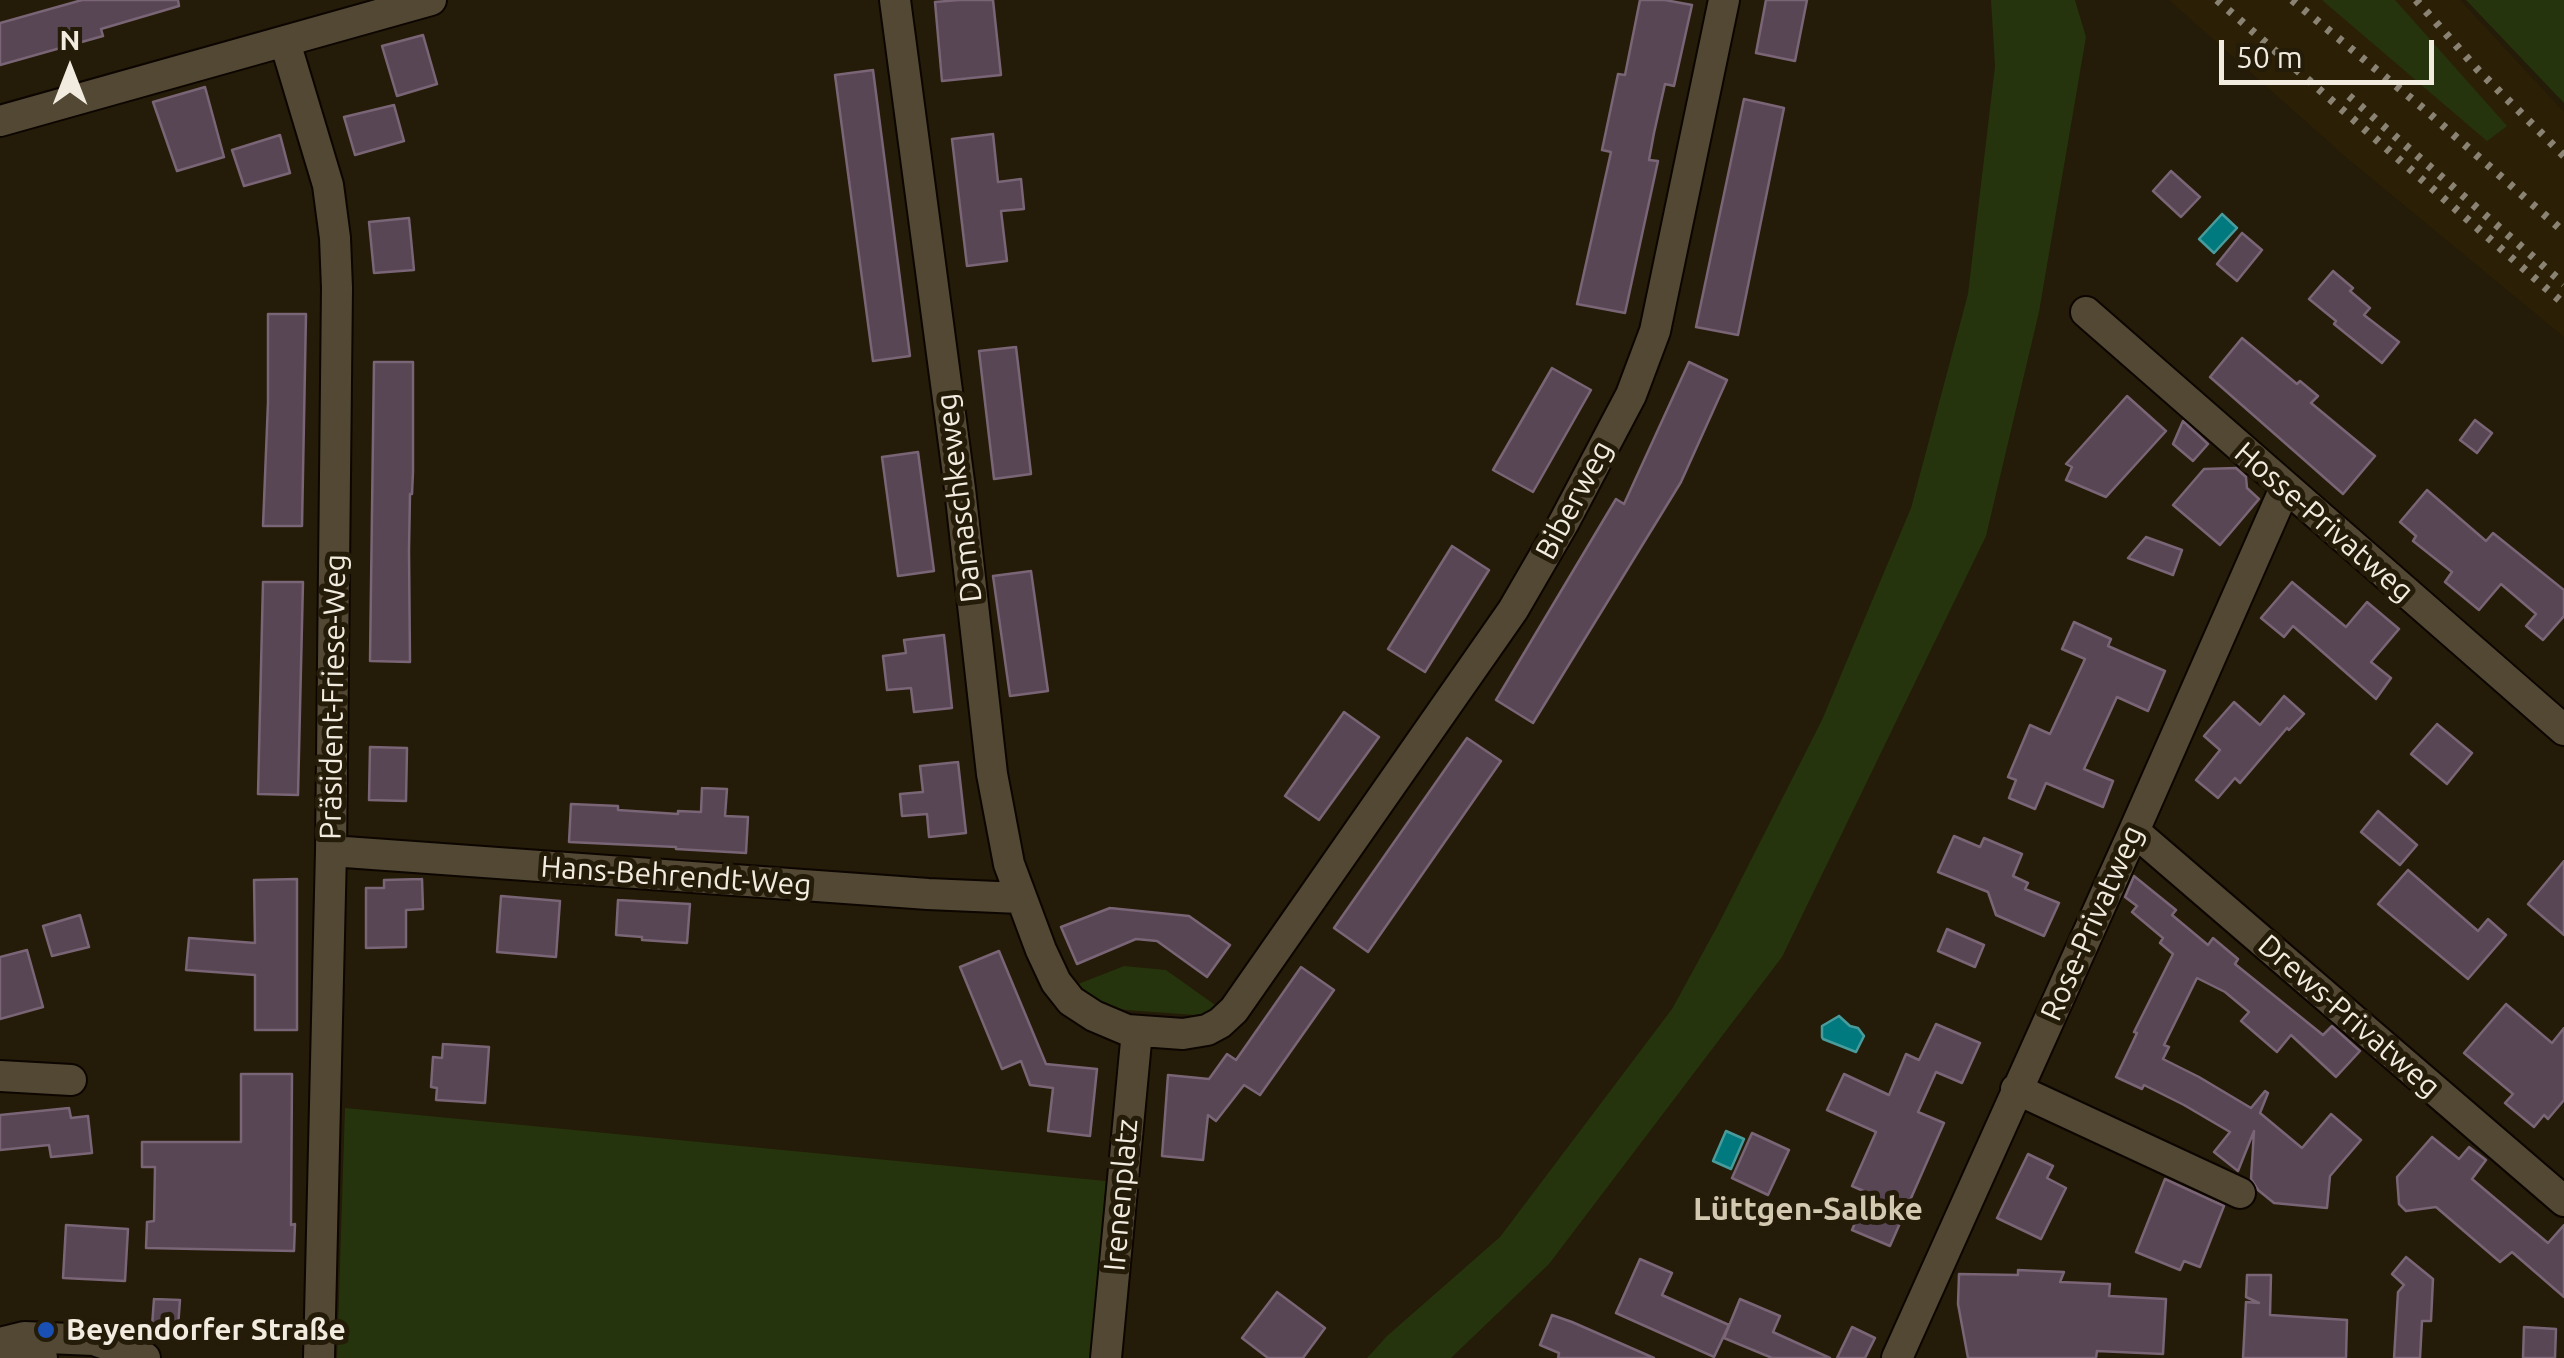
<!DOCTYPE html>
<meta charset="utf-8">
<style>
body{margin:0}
#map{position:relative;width:2564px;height:1358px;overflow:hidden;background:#241b08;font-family:Ubuntu,sans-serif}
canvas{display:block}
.north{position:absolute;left:20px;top:20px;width:100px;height:100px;-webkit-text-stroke:8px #241b08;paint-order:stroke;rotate:0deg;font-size:28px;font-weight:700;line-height:40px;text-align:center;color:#f2ece0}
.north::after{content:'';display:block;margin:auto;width:35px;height:45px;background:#f2ece0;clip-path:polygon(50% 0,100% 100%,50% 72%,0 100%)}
.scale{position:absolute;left:2219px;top:40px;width:215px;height:45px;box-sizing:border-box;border:5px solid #f2ece0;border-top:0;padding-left:12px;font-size:30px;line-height:35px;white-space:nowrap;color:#f2ece0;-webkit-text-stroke:8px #241b08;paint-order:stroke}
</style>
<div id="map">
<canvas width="2564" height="1358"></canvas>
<div class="north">N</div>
<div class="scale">50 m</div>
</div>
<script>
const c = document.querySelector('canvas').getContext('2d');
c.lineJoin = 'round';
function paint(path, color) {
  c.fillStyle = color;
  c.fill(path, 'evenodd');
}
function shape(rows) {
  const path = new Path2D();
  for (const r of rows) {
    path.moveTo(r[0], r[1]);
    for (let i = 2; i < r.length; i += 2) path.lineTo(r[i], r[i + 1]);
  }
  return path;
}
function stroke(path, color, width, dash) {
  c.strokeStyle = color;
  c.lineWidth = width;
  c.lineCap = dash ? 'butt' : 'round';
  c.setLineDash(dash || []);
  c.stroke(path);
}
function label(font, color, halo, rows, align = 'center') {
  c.font = font + ' Ubuntu,sans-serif';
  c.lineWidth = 10;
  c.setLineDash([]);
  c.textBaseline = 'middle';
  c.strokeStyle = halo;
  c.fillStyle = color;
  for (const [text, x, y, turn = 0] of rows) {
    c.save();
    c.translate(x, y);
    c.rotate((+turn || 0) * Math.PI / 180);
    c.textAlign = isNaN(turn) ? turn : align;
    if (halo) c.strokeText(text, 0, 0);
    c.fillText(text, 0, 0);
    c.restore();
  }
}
const built = shape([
 [2169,0,2460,0,2564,112,2564,337,2348,159]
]);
const green = shape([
 [1991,0,2075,0,2086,37,2039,312,1986,536,1782,957,1549,1264,1451,1358,1367,1358,1387,1336,1500,1237,1672,1009,1718,925,1822,720,1911,508,1968,294,1995,66],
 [2322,0,2395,0,2507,126,2487,141],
 [2466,0,2564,0,2564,103],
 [1124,966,1166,970,1218,1007,1209,1013,1195,1015,1126,1010,1100,1005,1073,986],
 [345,1108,1106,1181,1090,1358,337,1358]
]);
const water = shape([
 [2222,214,2237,228,2214,253,2199,239,2222,214],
 [1839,1016,1850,1026,1858,1028,1864,1036,1856,1052,1823,1039,1822,1037,1822,1026,1839,1016],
 [1726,1131,1744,1139,1731,1169,1713,1161,1726,1131]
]);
const building = shape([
 [82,0,178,0,179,6,101,29,103,36,0,65,0,23,82,0],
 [959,0,993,0,1001,75,942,81,935,2,959,0],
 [1640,0,1665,0,1692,5,1674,86,1665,84,1654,133,1649,160,1658,161,1625,313,1577,304,1611,152,1602,150,1618,74,1625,75,1640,0],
 [1766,0,1807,0,1795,61,1756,53,1766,0],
 [423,35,437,84,397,96,382,46,423,35],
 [873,70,910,356,873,361,835,75,873,70],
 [205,87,224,157,177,171,153,102,205,87],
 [1744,99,1784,108,1738,335,1696,327,1744,99],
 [394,105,404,141,355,155,344,117,394,105],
 [993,134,998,182,1021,179,1024,209,1001,211,1007,261,967,266,952,139,993,134],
 [280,135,290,173,244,186,232,150,280,135],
 [2171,171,2200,197,2181,217,2153,191,2171,171],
 [409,218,414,270,374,273,369,222,409,218],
 [2242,233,2262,250,2237,281,2217,264,2242,233],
 [2333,271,2353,288,2350,291,2370,308,2364,315,2399,342,2382,363,2334,324,2336,321,2309,299,2333,271],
 [268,314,306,314,302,526,263,526,268,402,268,314],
 [2242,338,2297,384,2300,381,2318,396,2311,403,2375,456,2343,494,2210,377,2242,338],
 [1016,347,1031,474,994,479,979,351,1016,347],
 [374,362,413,362,413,472,412,494,410,494,409,550,410,662,370,661,374,362],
 [1689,362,1727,380,1681,482,1533,723,1496,700,1616,499,1624,504,1689,362],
 [1552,368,1591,390,1533,492,1493,470,1552,368],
 [2127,396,2166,431,2106,497,2066,480,2072,467,2066,464,2127,396],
 [2475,420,2492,433,2477,453,2460,440,2475,420],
 [2183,421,2208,444,2193,461,2173,444,2183,421],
 [918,452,934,571,898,576,882,457,918,452],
 [2236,468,2246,477,2247,488,2259,499,2220,545,2173,505,2204,469,2236,468],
 [2427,490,2486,541,2493,533,2564,590,2564,616,2543,640,2526,626,2536,614,2501,584,2479,610,2445,582,2452,572,2413,541,2416,536,2400,522,2427,490],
 [2146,537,2182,550,2173,575,2128,558,2146,537],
 [1452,546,1489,570,1425,672,1388,649,1452,546],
 [1031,571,1048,691,1010,696,993,576,1031,571],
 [263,582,303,582,298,795,258,794,263,582],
 [2292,582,2346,627,2367,602,2399,629,2371,662,2391,678,2376,699,2293,626,2284,637,2261,618,2292,582],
 [2074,622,2111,639,2108,646,2165,671,2148,711,2117,697,2084,769,2113,781,2103,807,2046,783,2035,809,2009,798,2016,780,2008,777,2030,725,2050,734,2085,659,2062,649,2074,622],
 [944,635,952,708,914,712,911,688,887,690,883,656,906,653,904,640,944,635],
 [2284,696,2304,714,2289,730,2287,728,2240,783,2235,778,2218,798,2196,780,2220,750,2204,736,2234,702,2260,725,2284,696],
 [1344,712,1379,737,1319,820,1285,796,1344,712],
 [2437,724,2472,753,2447,784,2411,754,2437,724],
 [1467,738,1501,761,1368,952,1334,928,1467,738],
 [370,747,407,748,406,801,369,800,370,747],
 [958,762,966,833,929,837,927,814,902,816,900,794,923,792,920,766,958,762],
 [702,788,727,789,725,816,748,817,746,853,676,849,676,847,569,842,571,804,618,806,618,810,678,814,678,811,701,812,702,788],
 [2378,811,2417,845,2400,865,2361,832,2378,811],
 [1954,836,1980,847,1984,838,2022,854,2013,876,2028,883,2025,889,2059,903,2044,936,1996,915,1988,892,1938,872,1954,836],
 [2564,861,2564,935,2528,904,2564,861],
 [2408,870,2478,931,2488,919,2506,935,2468,979,2378,904,2408,870],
 [2134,876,2176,910,2172,915,2208,945,2213,938,2238,959,2235,964,2323,1035,2332,1026,2360,1051,2336,1077,2291,1035,2277,1052,2241,1021,2249,1012,2225,992,2197,978,2164,1045,2169,1047,2163,1059,2199,1077,2251,1108,2265,1091,2268,1093,2260,1113,2302,1148,2331,1114,2361,1140,2330,1176,2327,1208,2274,1203,2258,1190,2251,1179,2254,1131,2238,1171,2214,1152,2230,1132,2184,1105,2144,1085,2142,1089,2116,1077,2137,1033,2134,1032,2173,954,2160,943,2163,938,2132,912,2137,906,2125,897,2134,876],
 [297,879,297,1030,255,1030,255,975,186,970,189,938,255,943,254,880,297,879],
 [422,879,423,909,406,910,406,947,366,948,366,888,384,888,384,880,422,879],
 [501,896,560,901,556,957,497,952,501,896],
 [618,900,690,904,687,943,642,940,642,937,616,935,618,900],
 [1110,908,1189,916,1230,945,1207,977,1157,941,1136,939,1077,964,1061,927,1110,908],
 [80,915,89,947,52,956,43,926,80,915],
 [1947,929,1984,945,1975,967,1938,951,1947,929],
 [27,950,43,1007,0,1019,0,957,27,950],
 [999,951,1046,1064,1097,1069,1090,1136,1048,1131,1053,1088,1030,1085,1021,1061,1002,1069,960,967,999,951],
 [1301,967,1334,990,1260,1095,1244,1085,1216,1121,1208,1115,1203,1160,1162,1156,1168,1075,1209,1079,1227,1054,1236,1060,1301,967],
 [2506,1004,2552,1043,2564,1028,2564,1100,2548,1119,2544,1115,2534,1127,2505,1103,2513,1094,2464,1053,2506,1004],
 [1936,1024,1980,1043,1962,1083,1936,1072,1918,1112,1944,1123,1890,1246,1852,1230,1868,1193,1852,1186,1876,1132,1827,1110,1844,1074,1889,1095,1906,1054,1919,1060,1936,1024],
 [443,1044,489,1047,485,1103,436,1100,437,1088,431,1087,433,1057,442,1058,443,1044],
 [241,1074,292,1074,291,1225,295,1224,294,1251,146,1248,147,1222,154,1221,155,1167,142,1167,142,1142,241,1142,241,1074],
 [69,1108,71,1118,88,1116,92,1153,51,1157,49,1145,0,1150,0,1115,69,1108],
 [1752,1133,1789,1150,1768,1195,1732,1178,1752,1133],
 [2432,1137,2459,1159,2469,1147,2486,1160,2472,1179,2548,1243,2564,1225,2564,1297,2512,1252,2500,1262,2436,1207,2406,1211,2399,1204,2397,1177,2432,1137],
 [2028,1154,2053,1166,2047,1178,2066,1188,2041,1239,1997,1218,2028,1154],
 [2165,1179,2224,1206,2200,1267,2184,1261,2180,1270,2136,1252,2165,1179],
 [66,1225,128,1229,125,1281,63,1278,66,1225],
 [2406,1257,2433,1279,2431,1321,2422,1321,2420,1358,2394,1358,2398,1292,2404,1285,2392,1274,2406,1257],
 [1640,1259,1672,1273,1662,1295,1729,1325,1714,1357,1616,1313,1640,1259],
 [2018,1270,2064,1272,2060,1282,2110,1284,2109,1296,2166,1299,2163,1354,2097,1351,2096,1358,1968,1358,1958,1304,1959,1274,2018,1275,2018,1270],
 [2247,1275,2271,1275,2270,1315,2347,1320,2346,1358,2243,1358,2246,1302,2259,1303,2246,1297,2247,1275],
 [1277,1292,1325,1328,1303,1358,1268,1358,1242,1338,1277,1292],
 [154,1299,180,1300,178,1327,152,1326,154,1299],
 [1740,1299,1780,1316,1773,1332,1830,1358,1772,1358,1724,1338,1740,1299],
 [1552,1315,1572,1322,1654,1358,1558,1358,1559,1353,1540,1345,1552,1315],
 [1852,1327,1875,1338,1865,1358,1837,1358,1852,1327],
 [2524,1327,2556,1329,2555,1358,2523,1358,2524,1327]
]);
const minor = shape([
 [895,0,960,489,992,774,1009,864,1041,950,1056,982,1071,1001,1094,1016,1127,1030,1183,1034,1207,1030,1220,1023,1234,1010,1513,610,1564,522,1631,395,1655,331,1724,0],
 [285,42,328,185,335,238,337,288,331,851,319,1358],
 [0,121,431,0],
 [2086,312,2564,730],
 [2134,831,2564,1201],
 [331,851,928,894,1020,898],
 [0,1076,71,1080],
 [2016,1089,2240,1193],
 [0,1343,24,1337,94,1340,145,1358],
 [1106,1358,1137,1031],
 [1897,1358,2134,831,2285,488]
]);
const secondary = shape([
 [0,1356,42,1358]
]);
const rail = shape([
 [2217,0,2564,304],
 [2292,0,2424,109,2564,232],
 [2416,0,2478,70,2564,156],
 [2349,96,2564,284]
]);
const markers = [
 [46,1330,10,"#1a4fb4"]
];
const streetNames = [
 ["Damaschkeweg",959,498,-97],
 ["Biberweg",1574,500,-62],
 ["Hosse-Privatweg",2324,522,41],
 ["Präsident-Friese-Weg",333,697,-89],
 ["Hans-Behrendt-Weg",676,876,4],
 ["Rose-Privatweg",2092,923,-66],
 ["Drews-Privatweg",2349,1016,41],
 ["Irenenplatz",1121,1195,-85]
];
const poiNames = [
 ["Beyendorfer Straße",66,1330]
];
const neighbourhoodNames = [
 ["Lüttgen-Salbke",1808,1209]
];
paint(built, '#2b2005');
paint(green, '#25340d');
paint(water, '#00797f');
stroke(water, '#499c9c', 2.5);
paint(building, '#584655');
stroke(building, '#796575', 2.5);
stroke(minor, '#0d0600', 34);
stroke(secondary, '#0d0600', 34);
stroke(minor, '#524834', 30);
stroke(secondary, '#524834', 30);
stroke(rail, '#8a8273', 8, [5, 10]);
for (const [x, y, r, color] of markers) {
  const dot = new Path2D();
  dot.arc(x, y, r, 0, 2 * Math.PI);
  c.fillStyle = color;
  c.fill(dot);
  stroke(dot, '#241b08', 4);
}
label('30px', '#f2ece0', '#241b08', streetNames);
label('bold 30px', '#f2ece0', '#241b08', poiNames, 'left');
label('bold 32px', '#d3c8b0', '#241b08', neighbourhoodNames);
</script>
